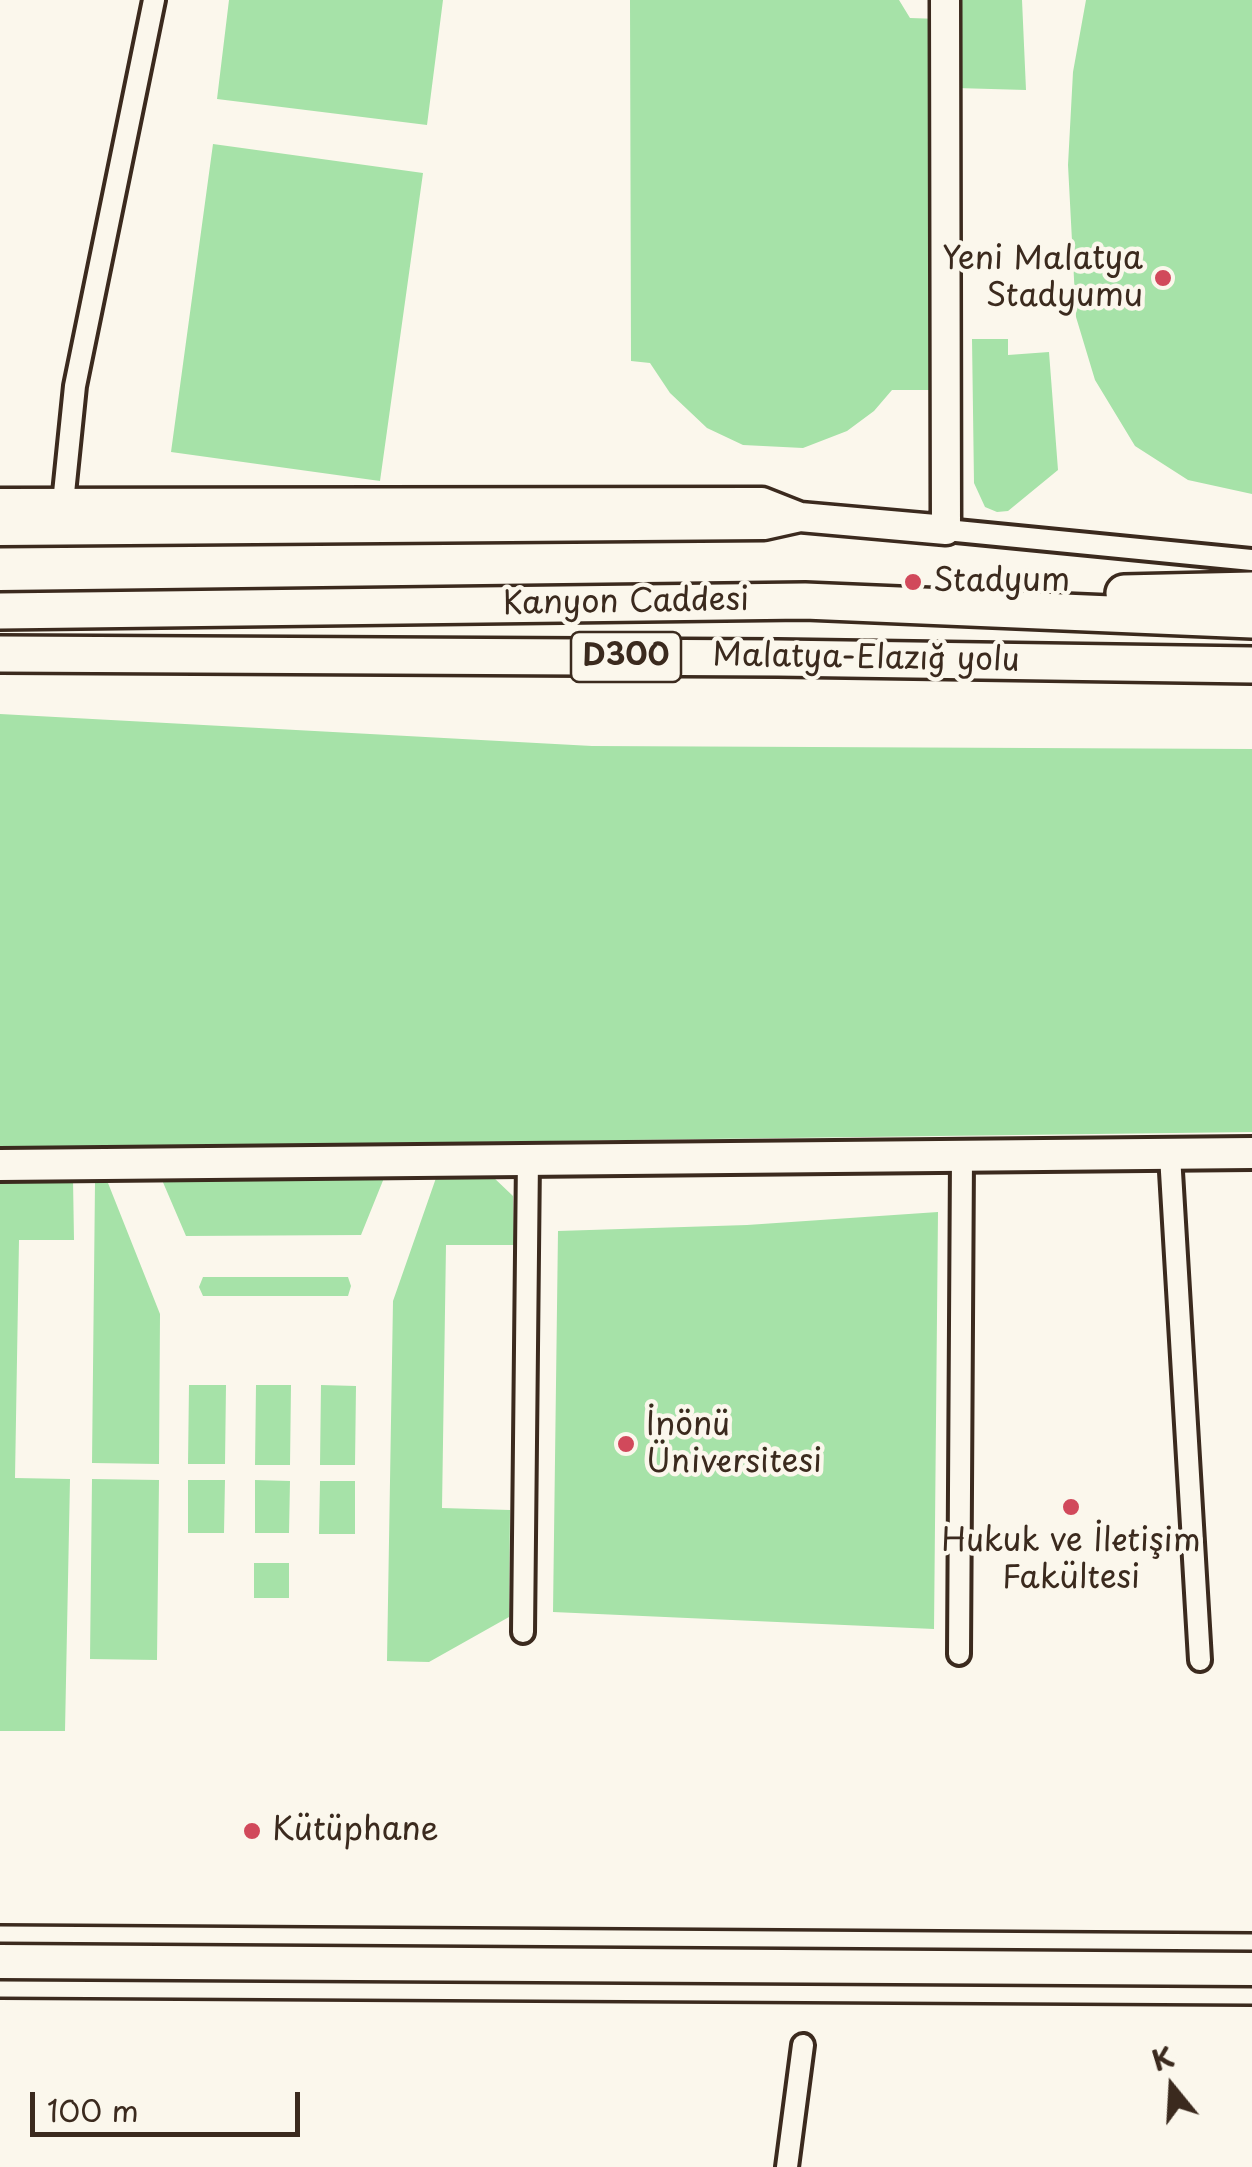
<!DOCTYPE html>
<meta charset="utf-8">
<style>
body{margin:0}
#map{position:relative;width:1252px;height:2167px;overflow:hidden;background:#fbf7ec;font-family:"Playpen Sans",sans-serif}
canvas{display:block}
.north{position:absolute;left:1122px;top:2037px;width:100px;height:100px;-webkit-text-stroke:8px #fbf7ec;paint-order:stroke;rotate:342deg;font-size:28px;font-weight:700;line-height:40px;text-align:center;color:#3b2a1e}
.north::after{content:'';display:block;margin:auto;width:35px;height:45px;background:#3b2a1e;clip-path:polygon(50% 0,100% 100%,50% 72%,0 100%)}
.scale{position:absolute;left:30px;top:2092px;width:270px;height:45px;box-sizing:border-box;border:5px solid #3b2a1e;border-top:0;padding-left:12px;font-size:30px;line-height:35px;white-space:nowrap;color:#3b2a1e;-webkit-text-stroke:8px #fbf7ec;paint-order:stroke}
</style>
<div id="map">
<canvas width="1252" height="2167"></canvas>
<div class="north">K</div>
<div class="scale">100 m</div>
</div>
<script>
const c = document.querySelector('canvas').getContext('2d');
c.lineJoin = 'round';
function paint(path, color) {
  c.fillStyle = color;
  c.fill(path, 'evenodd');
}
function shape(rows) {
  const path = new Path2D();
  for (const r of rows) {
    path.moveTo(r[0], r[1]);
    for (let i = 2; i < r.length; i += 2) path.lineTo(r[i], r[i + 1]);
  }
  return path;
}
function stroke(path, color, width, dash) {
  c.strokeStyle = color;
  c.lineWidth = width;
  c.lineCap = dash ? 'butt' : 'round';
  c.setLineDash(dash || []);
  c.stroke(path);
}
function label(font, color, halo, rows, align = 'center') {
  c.font = font + ' "Playpen Sans",sans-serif';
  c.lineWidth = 9;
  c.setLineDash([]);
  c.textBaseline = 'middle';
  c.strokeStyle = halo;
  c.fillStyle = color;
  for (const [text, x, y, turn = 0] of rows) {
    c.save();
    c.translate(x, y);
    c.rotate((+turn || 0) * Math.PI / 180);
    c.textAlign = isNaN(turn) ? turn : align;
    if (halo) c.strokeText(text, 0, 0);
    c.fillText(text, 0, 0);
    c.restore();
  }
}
const green = shape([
 [229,0,443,0,427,125,217,99],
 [630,0,899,0,910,18,940,19,939,390,892,390,874,411,847,431,803,448,743,445,707,428,670,393,650,363,631,361],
 [957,0,1022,0,1026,90,956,88],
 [1086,0,1252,0,1252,494,1188,480,1135,446,1095,380,1076,317,1068,165,1073,72],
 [213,144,423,173,380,481,171,452],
 [972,339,1008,339,1008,355,1049,352,1058,470,1008,511,997,512,985,507,974,483],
 [0,714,592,746,1252,749,1252,1132,0,1148],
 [492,1176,513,1196,514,1245,446,1245,442,1508,510,1510,509,1617,429,1662,387,1661,393,1301,436,1178],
 [384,1178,361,1235,186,1236,162,1180],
 [73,1179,74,1240,19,1240,15,1478,70,1479,65,1731,0,1731,0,1180],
 [95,1183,108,1183,160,1314,159,1464,92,1463],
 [938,1212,934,1629,553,1612,558,1231,747,1225],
 [203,1277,348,1277,351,1286,348,1296,203,1296,199,1287],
 [189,1385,226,1385,225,1464,188,1464],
 [256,1385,291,1385,290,1465,255,1465],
 [321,1385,356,1386,355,1465,320,1465],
 [92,1479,159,1480,157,1660,90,1659],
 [188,1480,225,1480,224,1533,188,1533],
 [255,1480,290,1481,289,1533,255,1533],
 [320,1481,355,1481,355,1534,319,1534],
 [254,1563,289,1563,289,1598,254,1598]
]);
const pedestrian = shape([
 [0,1934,1252,1942],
 [0,1989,1252,1996]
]);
const minor = shape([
 [63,503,75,386,154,0],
 [946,530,1252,560],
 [1170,1155,1200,1660],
 [523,1632,528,1158],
 [959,1654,962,1157],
 [787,2167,803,2045]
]);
const tertiary = shape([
 [0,503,762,502,800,517,946,530,945,0],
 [0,531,764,525,800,517]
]);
const secondary = shape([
 [0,1165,1252,1153]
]);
const trunk = shape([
 [1124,593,1252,590],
 [0,611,805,601,1252,620],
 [0,654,778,658,1252,665]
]);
const markers = [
 [1163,278,10,"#d1495b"],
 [913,582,10,"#d1495b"],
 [626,1444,10,"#d1495b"],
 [1071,1507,10,"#d1495b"],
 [252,1831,10,"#d1495b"]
];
const shields = [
 [626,657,110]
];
const shieldNames = [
 ["D300",626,657]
];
const poiNames = [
 ["Yeni Malatya",1143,260,"right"],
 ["Stadyumu",1143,297,"right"],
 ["Stadyum",933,582],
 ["İnönü",646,1426],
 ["Üniversitesi",646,1463],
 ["Hukuk ve İletişim",1071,1542,"center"],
 ["Fakültesi",1071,1579,"center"],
 ["Kütüphane",272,1831]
];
const streetNames = [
 ["Kanyon Caddesi",626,603,-1],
 ["Malatya-Elazığ yolu",866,659,1]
];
paint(green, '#a6e2a8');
stroke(pedestrian, '#3b2a1e', 22);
stroke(minor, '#3b2a1e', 28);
stroke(tertiary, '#3b2a1e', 35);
stroke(secondary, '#3b2a1e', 38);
stroke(trunk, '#3b2a1e', 42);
stroke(pedestrian, '#fbf7ec', 15);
stroke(minor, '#fbf7ec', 20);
stroke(tertiary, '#fbf7ec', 28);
stroke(secondary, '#fbf7ec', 30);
stroke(trunk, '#fbf7ec', 35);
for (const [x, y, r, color] of markers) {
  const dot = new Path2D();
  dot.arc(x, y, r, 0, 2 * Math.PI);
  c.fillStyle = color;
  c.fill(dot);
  stroke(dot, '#fbf7ec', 4);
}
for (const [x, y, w] of shields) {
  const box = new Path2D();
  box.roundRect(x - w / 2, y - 25, w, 50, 8);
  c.fillStyle = '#fbf7ec';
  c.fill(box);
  stroke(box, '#3b2a1e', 2.5);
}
label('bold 30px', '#3b2a1e', null, shieldNames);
label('32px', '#3b2a1e', '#fbf7ec', poiNames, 'left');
label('32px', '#3b2a1e', '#fbf7ec', streetNames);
</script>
